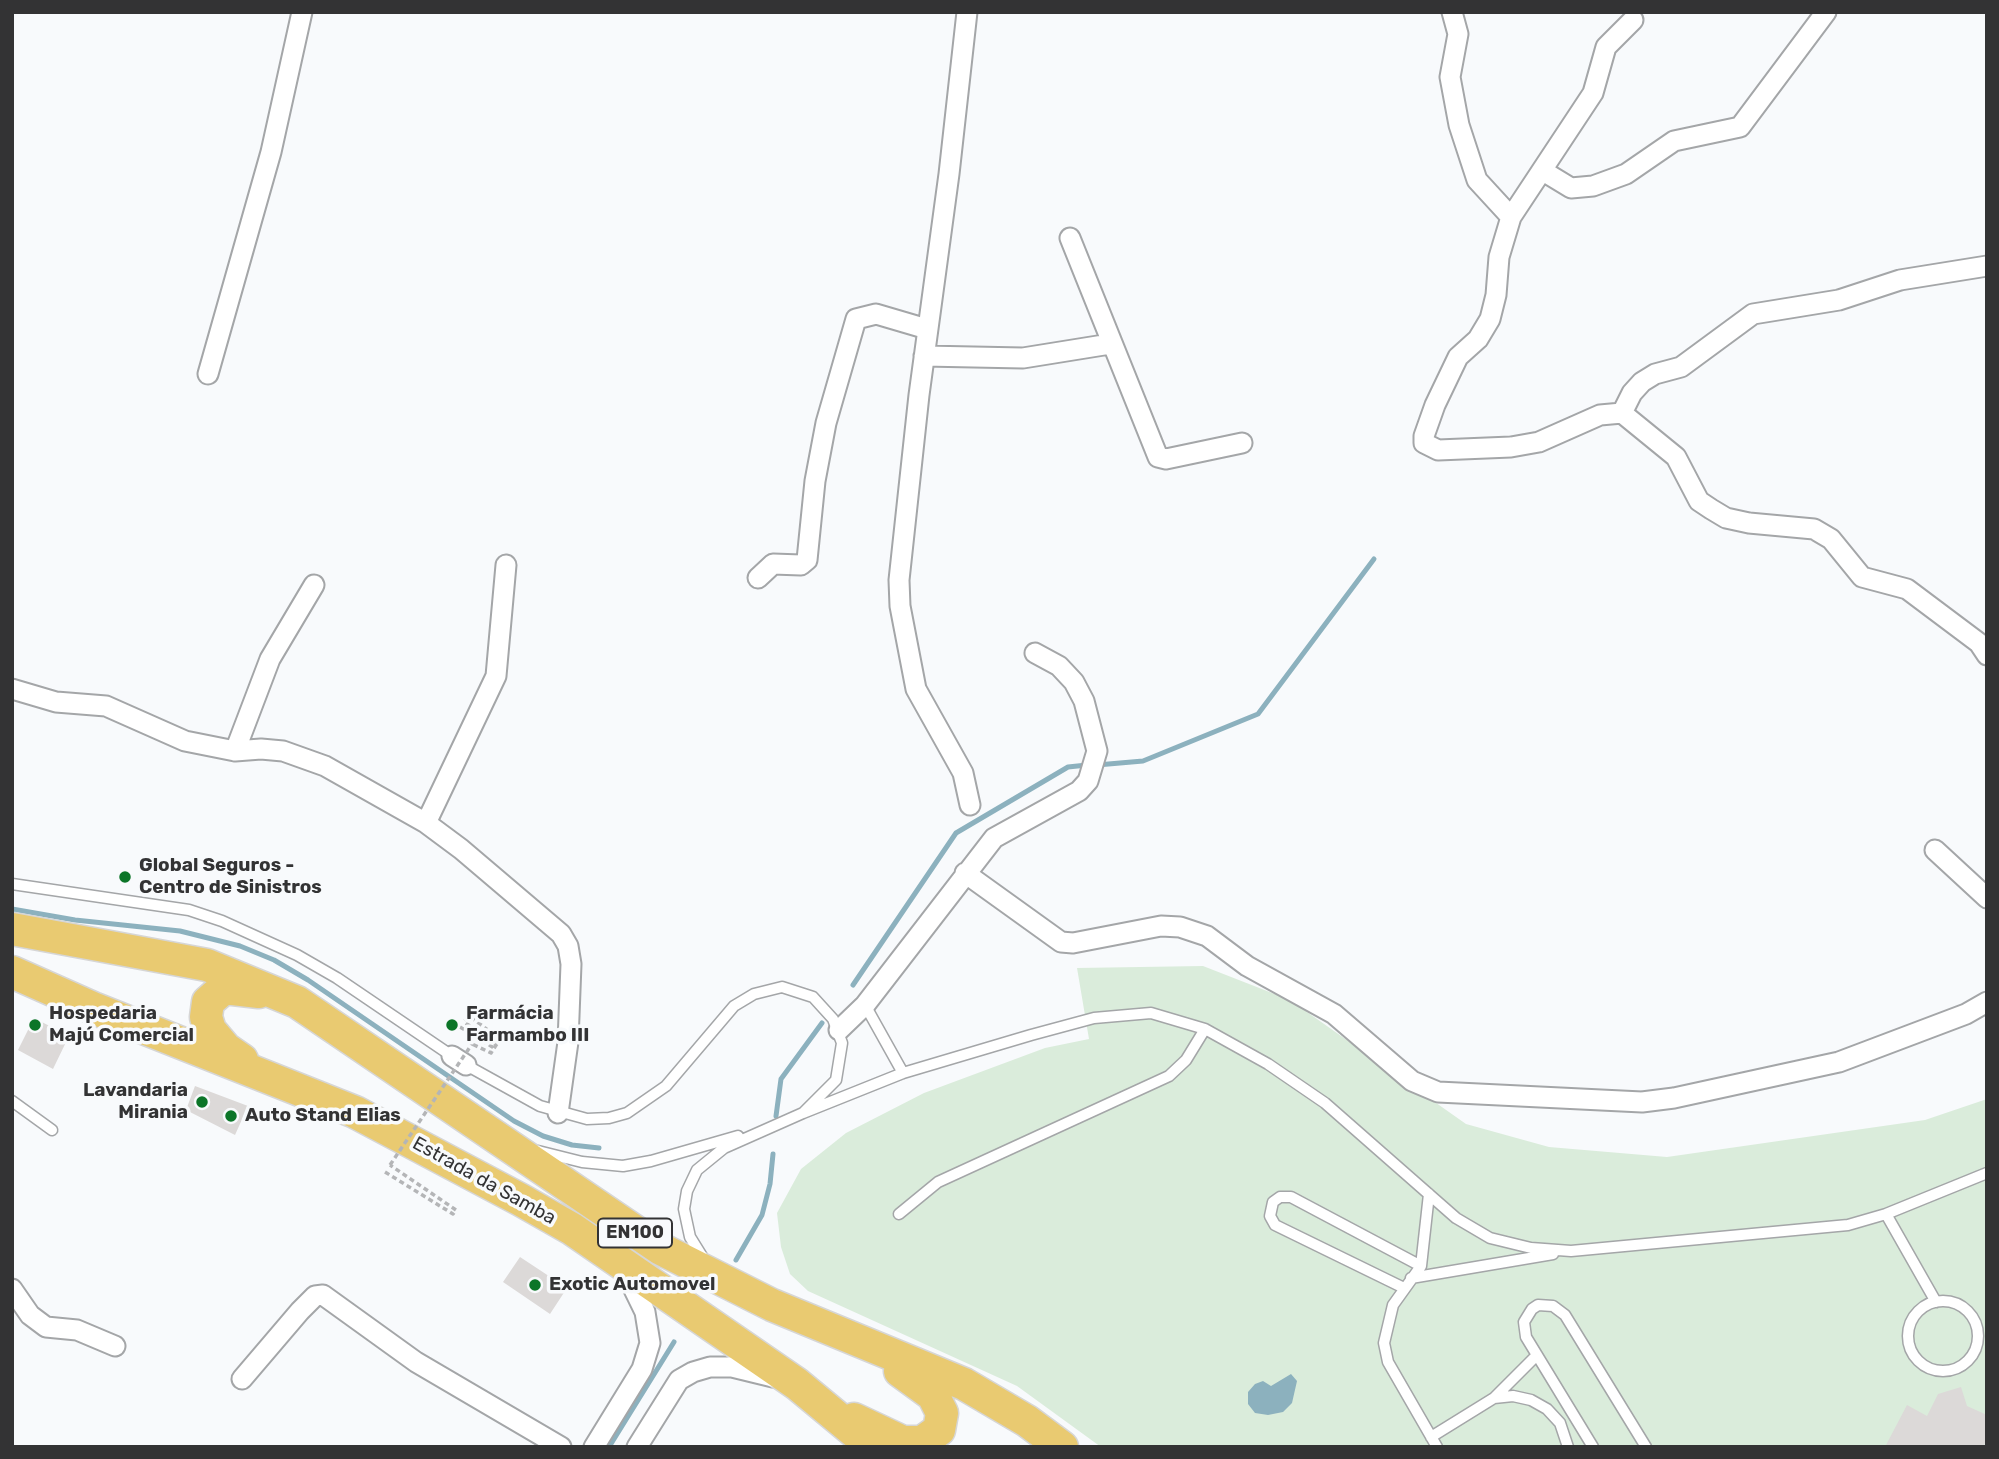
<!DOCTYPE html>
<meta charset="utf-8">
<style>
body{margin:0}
#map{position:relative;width:1999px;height:1459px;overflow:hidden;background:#f8fafc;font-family:Rubik,sans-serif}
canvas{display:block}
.frame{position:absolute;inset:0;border:14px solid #333334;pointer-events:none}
</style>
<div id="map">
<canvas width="1999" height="1459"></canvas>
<div class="frame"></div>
</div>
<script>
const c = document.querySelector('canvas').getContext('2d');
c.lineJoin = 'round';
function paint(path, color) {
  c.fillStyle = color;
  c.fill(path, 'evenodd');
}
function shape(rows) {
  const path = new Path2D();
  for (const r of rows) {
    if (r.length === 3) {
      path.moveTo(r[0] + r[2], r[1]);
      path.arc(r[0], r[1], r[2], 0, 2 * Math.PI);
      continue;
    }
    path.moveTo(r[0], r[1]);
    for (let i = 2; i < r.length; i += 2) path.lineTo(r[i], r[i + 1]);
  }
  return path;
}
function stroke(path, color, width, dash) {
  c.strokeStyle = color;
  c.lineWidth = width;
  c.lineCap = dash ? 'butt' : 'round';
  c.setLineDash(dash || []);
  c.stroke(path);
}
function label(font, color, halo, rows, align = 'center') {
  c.font = font + ' Rubik,sans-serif';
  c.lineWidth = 7;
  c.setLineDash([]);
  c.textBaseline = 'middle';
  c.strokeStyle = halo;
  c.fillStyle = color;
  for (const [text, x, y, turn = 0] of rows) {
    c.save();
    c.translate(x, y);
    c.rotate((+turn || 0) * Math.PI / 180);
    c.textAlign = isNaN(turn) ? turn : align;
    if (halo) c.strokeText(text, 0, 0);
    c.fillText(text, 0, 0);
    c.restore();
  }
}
const green = shape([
 [1203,966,1290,1000,1466,1124,1549,1147,1667,1157,1925,1120,1987,1099,1987,1447,1101,1447,1017,1386,808,1291,790,1274,781,1247,777,1213,801,1169,846,1133,924,1093,1045,1048,1089,1039,1077,968]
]);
const water = shape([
 [1291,1374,1297,1381,1292,1403,1283,1412,1268,1415,1255,1413,1248,1404,1248,1392,1255,1384,1263,1381,1271,1386]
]);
const stream = shape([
 [1097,765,1143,761,1258,714,1374,559],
 [12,909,75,920,180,931,240,946,274,960,308,980,514,1121,543,1136,572,1145,599,1148],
 [853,985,956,833,1068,767,1087,765],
 [776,1116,781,1079,822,1023],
 [736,1260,762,1215,770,1184,773,1154],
 [609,1447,674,1342]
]);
const building = shape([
 [34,1018,69,1036,53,1069,18,1050],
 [195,1086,248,1106,235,1135,186,1110],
 [520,1257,567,1288,550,1314,503,1282],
 [1961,1387,1967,1406,1987,1415,1987,1440,1983,1447,1885,1447,1907,1405,1927,1416,1938,1394]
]);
const path = shape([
 [460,1027,494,1048,496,1043,464,1022,469,1016,500,1039,491,1053,472,1044],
 [385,1172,453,1214,456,1210,390,1165]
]);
const service = shape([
 [12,884,189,910,222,921,297,955,337,978,452,1056],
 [865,1005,903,1073],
 [466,1065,540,1106,587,1119,609,1118,627,1113,666,1086,734,1006,754,994,782,987,813,997,833,1019,842,1043,836,1080,803,1113,724,1148,697,1170,687,1191,684,1209,690,1237,703,1258],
 [12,1101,52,1130],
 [803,1113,903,1073,1031,1035,1094,1018,1151,1013,1205,1029,1268,1064,1325,1103,1456,1218,1490,1238,1531,1248,1571,1251,1848,1225,1886,1214,1987,1173],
 [538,1151,582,1162,623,1166,651,1161,738,1136],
 [1429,1194,1421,1266,1393,1305,1384,1343,1388,1362,1437,1447],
 [899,1214,938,1182,1169,1076,1186,1060,1205,1029],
 [1886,1214,1936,1302],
 [1411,1278,1553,1254],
 [1404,1288,1275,1225,1270,1216,1273,1202,1280,1197,1291,1197,1421,1266],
 [1943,1336,35],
 [1494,1398,1537,1355],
 [1431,1437,1494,1398,1513,1396,1531,1400,1547,1409,1560,1423,1568,1447],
 [1593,1447,1526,1337,1524,1322,1532,1309,1538,1305,1553,1306,1565,1315,1646,1447]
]);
const minor = shape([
 [967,12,949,174,919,395,899,580,900,606,916,689,963,773,970,805],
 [1452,12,1458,34,1450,77,1459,125,1477,180,1511,217],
 [1633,20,1606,47,1593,93,1511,217,1499,257,1496,295,1490,319,1478,339,1458,357,1435,405,1424,436,1424,443,1438,450,1511,447,1539,442,1600,415,1622,413,1676,457,1699,501,1711,509,1726,518,1749,523,1814,529,1831,539,1862,577,1907,589,1979,643,1987,655],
 [1543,171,1571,188,1593,186,1626,174,1674,141,1740,127,1826,12],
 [1070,238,1158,457,1166,459,1242,443],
 [924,356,1023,358,1110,344],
 [208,374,271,152,302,12],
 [1622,413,1632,393,1642,382,1655,374,1681,367,1753,314,1839,300,1900,280,1987,266],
 [758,578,773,564,801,565,807,560,815,481,826,423,856,319,876,314,927,329],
 [12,689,56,702,106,706,185,741,235,751,261,749,283,751,325,766,426,823,461,849,561,934,568,946,571,964,568,1042,558,1113],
 [235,751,270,659,314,585],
 [426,823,496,676,506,565],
 [1935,850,1987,898],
 [965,873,1061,942,1073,943,1161,926,1180,927,1207,936,1247,966,1334,1014,1412,1081,1438,1092,1642,1102,1674,1098,1839,1062,1966,1014,1987,1002],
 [839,1030,865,1005,994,838,1079,791,1088,781,1097,751,1084,701,1074,682,1059,666,1035,653],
 [452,1056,466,1065],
 [12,1289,30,1315,46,1327,77,1330,115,1346],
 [242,1379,300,1311,315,1296,323,1295,416,1362,561,1447],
 [594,1447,642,1369,650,1343,645,1312,625,1271],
 [637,1447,679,1380,693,1372,710,1367,732,1367,773,1377]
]);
const primary = shape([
 [12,929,207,965,297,1002,661,1249,772,1305,964,1384,1027,1421,1062,1447],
 [12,972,93,1008,355,1112,521,1200,572,1229,797,1384,873,1447],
 [242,1060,226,1049,210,1030,206,1017,208,1002,224,988,259,992],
 [854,1419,903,1442,922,1442,939,1430,942,1413,933,1395,900,1371]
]);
const pathBridge = shape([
 [390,1165,472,1044]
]);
const markers = [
 [125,877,7,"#0c7528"],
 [35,1025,7,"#0c7528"],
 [452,1025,7,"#0c7528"],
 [202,1102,7,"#0c7528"],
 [231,1116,7,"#0c7528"],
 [535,1285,7,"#0c7528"]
];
const shields = [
 [635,1233,74]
];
const shieldNames = [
 ["EN100",635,1233]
];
const poiNames = [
 ["Global Seguros -",139,866],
 ["Centro de Sinistros",139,888],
 ["Hospedaria",49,1014],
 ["Majú Comercial",49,1036],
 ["Farmácia",466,1014],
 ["Farmambo III",466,1036],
 ["Lavandaria",188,1091,"right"],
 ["Mirania",188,1113,"right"],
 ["Auto Stand Elias",245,1116],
 ["Exotic Automovel",549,1285]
];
const streetNames = [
 ["Estrada da Samba",484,1181,29]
];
paint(green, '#daecdb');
paint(water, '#8cb1be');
stroke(stream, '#8cb1be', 5);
paint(building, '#dcd9d8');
stroke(service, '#a4a6a8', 13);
stroke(minor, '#a4a6a8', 23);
stroke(primary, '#d6d6d6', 35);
stroke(path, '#b4b5b7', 3.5, [5, 3.5]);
stroke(service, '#fff', 10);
stroke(minor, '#fff', 19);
stroke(primary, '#e9ca71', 32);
stroke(pathBridge, '#b4b5b7', 3.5, [5, 3.5]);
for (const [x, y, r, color] of markers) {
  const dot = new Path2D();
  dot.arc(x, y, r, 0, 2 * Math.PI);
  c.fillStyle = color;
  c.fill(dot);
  stroke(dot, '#f8fafc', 2.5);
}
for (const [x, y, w] of shields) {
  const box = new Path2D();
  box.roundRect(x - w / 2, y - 14.5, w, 29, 5);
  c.fillStyle = '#f8fafc';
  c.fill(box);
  stroke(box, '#333334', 2);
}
label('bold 18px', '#333334', null, shieldNames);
label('bold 19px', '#333334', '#f8fafc', poiNames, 'left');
label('19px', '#333334', '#f8fafc', streetNames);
</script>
